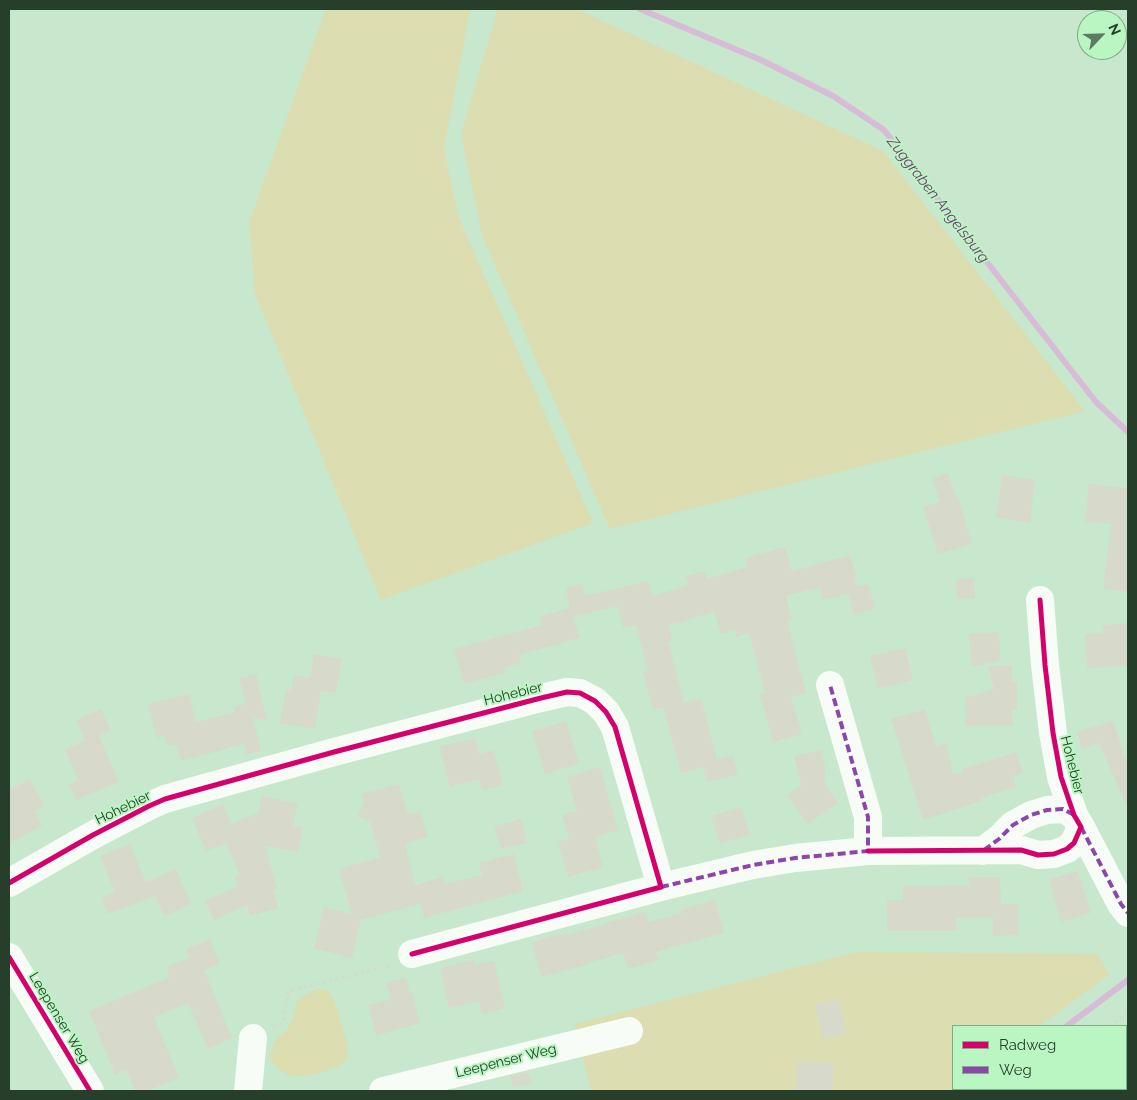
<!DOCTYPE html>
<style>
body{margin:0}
#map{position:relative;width:1137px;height:1100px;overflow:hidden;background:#c7e8cc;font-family:Raleway,sans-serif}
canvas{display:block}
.frame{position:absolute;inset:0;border:10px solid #273f2a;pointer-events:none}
.legend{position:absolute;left:952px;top:1025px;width:175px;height:65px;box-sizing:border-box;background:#b9f6c1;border:1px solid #7fad85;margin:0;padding:6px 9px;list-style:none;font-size:15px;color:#273f2a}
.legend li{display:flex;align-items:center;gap:10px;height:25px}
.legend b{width:25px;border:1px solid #7fad85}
.north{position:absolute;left:1077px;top:10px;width:50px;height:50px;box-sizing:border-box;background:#b9f6c1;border:1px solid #7fad85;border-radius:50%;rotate:66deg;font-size:14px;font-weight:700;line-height:20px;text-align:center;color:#273f2a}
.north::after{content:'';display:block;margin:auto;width:18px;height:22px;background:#5f7a63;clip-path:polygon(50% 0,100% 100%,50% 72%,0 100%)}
</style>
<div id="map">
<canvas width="1137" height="1100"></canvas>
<div class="frame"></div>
<ul class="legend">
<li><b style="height:6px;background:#d6006c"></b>Radweg</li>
<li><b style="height:6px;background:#8e44ad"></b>Weg</li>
</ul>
<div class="north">N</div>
</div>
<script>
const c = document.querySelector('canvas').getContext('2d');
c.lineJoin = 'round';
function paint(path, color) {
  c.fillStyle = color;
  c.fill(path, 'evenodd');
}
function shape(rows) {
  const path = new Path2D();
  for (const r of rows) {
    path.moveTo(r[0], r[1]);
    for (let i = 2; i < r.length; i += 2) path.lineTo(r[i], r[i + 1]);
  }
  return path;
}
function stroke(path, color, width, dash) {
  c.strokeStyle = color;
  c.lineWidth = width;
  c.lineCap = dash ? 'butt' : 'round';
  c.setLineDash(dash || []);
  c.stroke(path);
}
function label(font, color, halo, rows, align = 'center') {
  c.font = font + ' Raleway,sans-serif';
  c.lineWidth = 4;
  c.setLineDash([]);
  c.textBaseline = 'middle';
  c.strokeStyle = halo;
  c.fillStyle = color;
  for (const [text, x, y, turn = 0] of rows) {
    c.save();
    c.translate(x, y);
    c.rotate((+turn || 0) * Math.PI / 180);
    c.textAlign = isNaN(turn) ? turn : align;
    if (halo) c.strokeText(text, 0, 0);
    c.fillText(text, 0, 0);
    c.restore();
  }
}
const green = shape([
 [326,9,470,9,444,149,458,216,593,523,381,600,255,294,249,223],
 [498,9,577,9,883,151,1085,411,610,529,482,235,461,134],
 [856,952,1098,954,1109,975,1039,1026,953,1026,953,1088,949,1091,591,1091,575,1024],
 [318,989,327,990,334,1000,348,1046,347,1060,338,1066,317,1074,293,1077,279,1070,271,1061,269,1056,275,1040,287,1030,294,1018,296,1003,306,994]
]);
const stream = shape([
 [640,9,761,60,833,96,884,130,1096,402,1128,432],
 [1067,1026,1128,980],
 [982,1091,986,1089]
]);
const building = shape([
 [948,473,956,497,958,497,972,544,938,554,923,507,940,502,932,478],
 [1002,475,1035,480,1030,523,996,518],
 [1089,484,1128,488,1128,592,1103,588,1111,524,1085,522],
 [785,547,792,571,850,555,857,578,855,578,856,586,869,585,875,609,854,614,848,594,823,600,820,587,786,596,792,620,787,621,806,693,791,697,802,734,773,742,760,695,765,693,749,633,736,637,734,630,721,634,714,612,668,626,672,641,668,642,684,703,701,698,717,759,732,755,738,775,707,782,703,767,681,773,663,707,653,710,643,672,648,671,636,625,623,628,618,606,573,617,580,638,519,655,521,663,504,668,505,673,464,684,454,649,542,625,540,616,570,608,566,588,582,584,585,596,648,581,652,596,689,585,686,576,705,571,707,579,747,567,745,558],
 [974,578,975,598,957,599,956,579],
 [1128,623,1128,666,1087,668,1085,634,1104,633,1103,625],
 [999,632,1001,660,972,667,969,634],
 [905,648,913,680,878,689,870,656],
 [314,654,342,659,336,693,321,691,315,729,280,723,286,689,291,690,294,675,310,678],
 [988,666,1012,666,1012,682,1017,681,1017,710,1012,710,1013,725,966,726,965,698,994,689],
 [256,674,267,721,253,718,261,751,246,755,244,744,181,761,176,744,167,746,164,736,157,738,148,704,189,694,196,722,235,712,233,707,246,704,239,678],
 [101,709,111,731,99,736,119,782,76,800,69,784,78,780,65,749,85,741,76,720],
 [925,709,936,746,946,743,953,774,962,773,962,769,1016,752,1023,773,1014,775,1015,787,981,798,982,801,923,820,891,719],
 [566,721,579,763,545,774,532,731],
 [1113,721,1128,766,1128,809,1099,743,1082,749,1077,732],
 [475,738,479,754,493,750,503,785,482,790,479,779,450,787,439,747],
 [821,750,826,771,824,783,838,803,808,824,787,795,801,785,794,756],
 [600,767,618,830,595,837,603,867,568,877,558,842,569,839,562,815,577,811,567,777],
 [30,779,44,806,35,811,42,826,9,843,9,790],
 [399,784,408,814,420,811,428,837,405,844,415,885,443,877,444,884,482,875,479,863,514,854,523,891,424,918,421,904,361,920,352,958,314,948,324,907,352,914,339,869,380,857,370,822,358,816,364,802,362,794],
 [262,796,298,804,293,826,303,828,298,852,265,846,277,889,273,890,278,908,250,916,247,905,214,920,205,901,238,886,235,877,240,876,226,843,206,851,192,818,223,804,231,824,258,813],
 [741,807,750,835,720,844,711,816],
 [521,819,527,843,501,849,494,826],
 [130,844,146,882,176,869,191,904,164,916,155,896,108,914,102,901,104,900,103,898,115,892,100,856],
 [1078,871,1091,913,1061,922,1049,879],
 [969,877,1000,877,1001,904,1018,904,1019,935,993,936,993,917,956,918,957,931,887,931,887,900,903,900,903,886,969,885],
 [715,900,724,933,656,952,659,960,628,969,623,953,585,964,586,965,541,977,532,942,565,933,566,935,645,912,648,922,682,913,681,910],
 [210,939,220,964,204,970,232,1038,208,1049,188,1003,154,1017,179,1078,148,1091,135,1091,126,1070,115,1075,89,1011,170,977,166,967,189,958,186,949],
 [473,960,475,965,494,961,505,1008,482,1014,479,1001,449,1008,440,968],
 [406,978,410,993,412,992,420,1023,376,1036,368,1005,391,999,386,983],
 [838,999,847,1034,823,1039,815,1004],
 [797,1062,834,1062,833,1091,796,1091],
 [528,1072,532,1083,513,1088,510,1076]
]);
const path = shape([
 [1110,1026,1128,1012],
 [273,1027,283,1022,289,991,392,965],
 [1025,1091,1028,1089]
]);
const minor = shape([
 [1081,827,1121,904,1128,913],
 [868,851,1021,850,1038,855,1054,854,1067,849,1074,843,1081,827,1074,815,1061,777,1053,733,1045,665,1040,600],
 [983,851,999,839,1013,825,1031,815,1047,810,1063,809,1074,815],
 [9,883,93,835,149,806,165,799,334,752,541,698,567,692,580,693,595,701,606,712,615,727,661,887,412,954],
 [661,887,753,865,795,858,868,851,868,817,830,685],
 [9,957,90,1091],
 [248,1091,253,1038],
 [383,1091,629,1031]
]);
const quiet = shape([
 [1081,827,1121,904,1128,913],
 [984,850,999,839,1013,825,1031,815,1047,810,1063,809,1074,815],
 [661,887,753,865,795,858,868,851,868,817,830,685]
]);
const cycleway = shape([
 [868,851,1021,850,1038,855,1054,854,1067,849,1074,843,1081,827,1074,815,1061,777,1053,733,1045,665,1040,600],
 [9,883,93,835,149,806,165,799,334,752,541,698,567,692,580,693,595,701,606,712,615,727,661,887,412,954],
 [9,957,90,1091]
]);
const streetNames = [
 ["Hohebier",513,694,-14],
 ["Hohebier",1072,765,76],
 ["Hohebier",123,808,-26],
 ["Leepenser Weg",59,1018,59],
 ["Leepenser Weg",506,1061,-14]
];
const waterNames = [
 ["Zuggraben Angelsburg",938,200,52]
];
paint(green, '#dcddb0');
stroke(stream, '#d8bcd7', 6);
paint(building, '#d7dacb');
stroke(path, '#d1dbd3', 3, [2.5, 4]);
stroke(minor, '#f7fcf7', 28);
stroke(quiet, '#8e44ad', 4, [8, 4]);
stroke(cycleway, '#d6006c', 5);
label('14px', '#273f2a', '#b9f6c1', streetNames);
label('italic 15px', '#783876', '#b9f6c1', waterNames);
</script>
